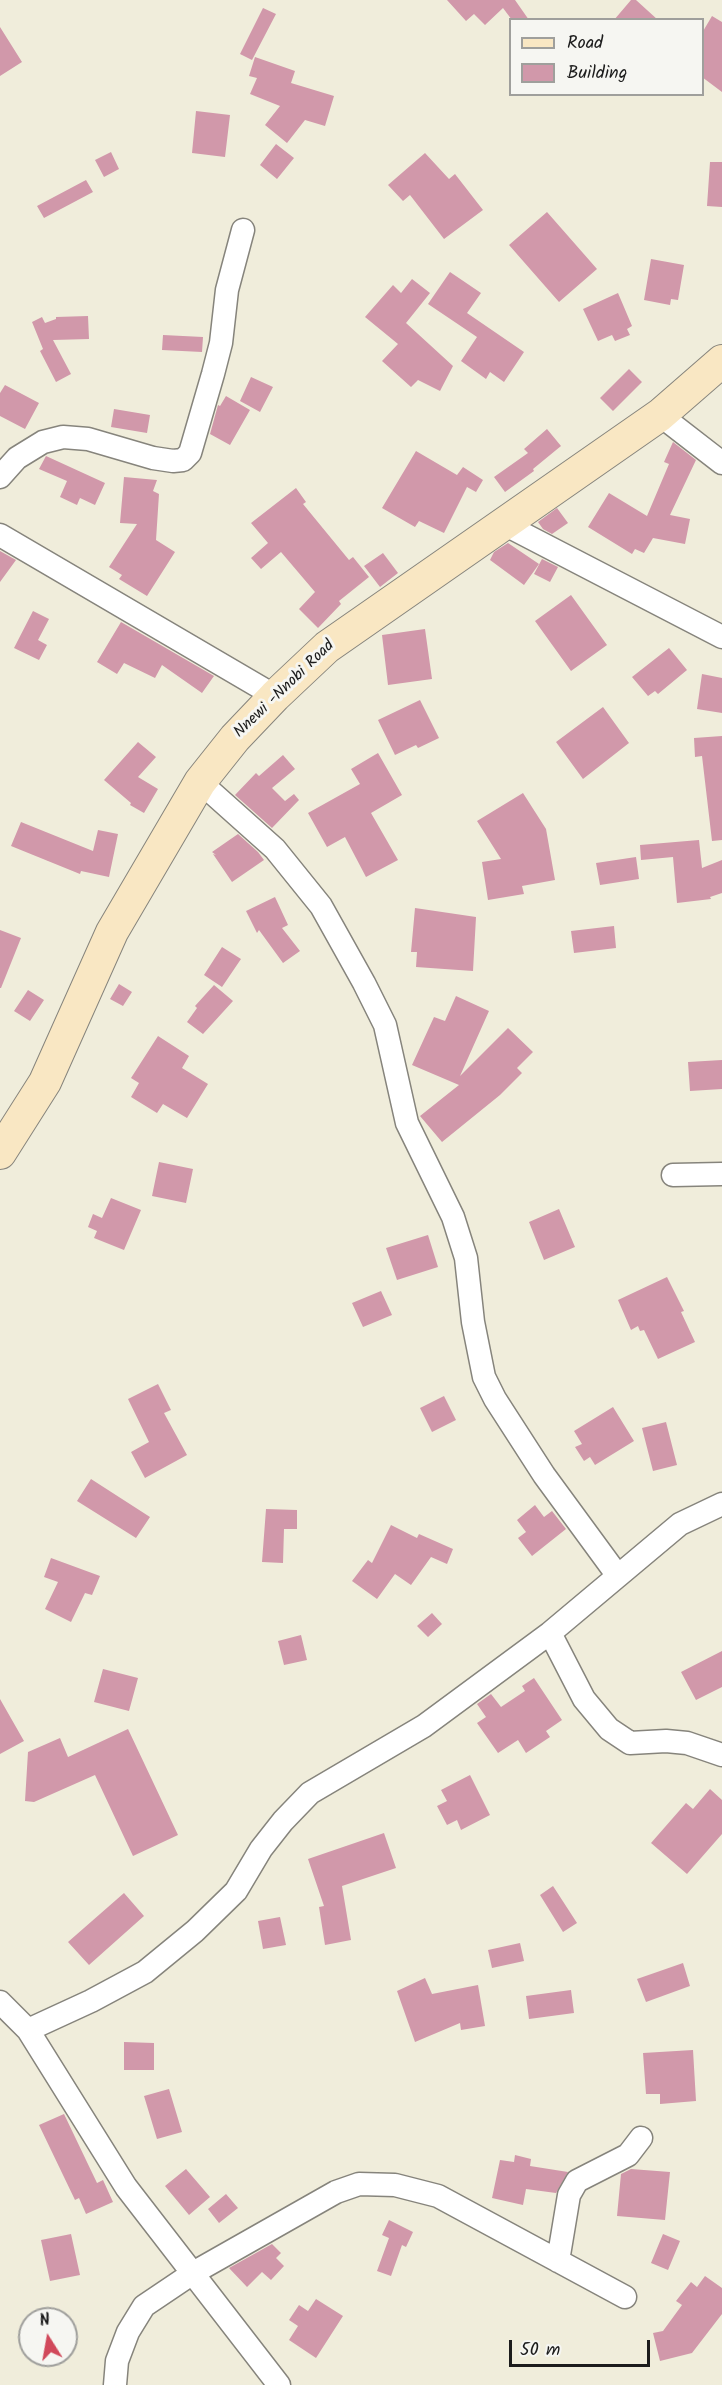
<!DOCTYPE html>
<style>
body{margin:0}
#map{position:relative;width:722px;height:2385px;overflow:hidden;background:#f0eddb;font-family:Kalam,sans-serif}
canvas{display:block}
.legend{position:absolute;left:509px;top:18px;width:195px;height:78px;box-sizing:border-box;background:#f6f6f2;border:2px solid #9f9f9c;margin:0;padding:8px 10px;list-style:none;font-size:18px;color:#1c1c1c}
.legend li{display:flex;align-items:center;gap:12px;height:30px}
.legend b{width:30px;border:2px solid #9f9f9c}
.north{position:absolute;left:18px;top:2307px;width:60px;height:60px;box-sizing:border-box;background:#f6f6f2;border:2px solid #9f9f9c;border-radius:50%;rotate:349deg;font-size:16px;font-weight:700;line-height:24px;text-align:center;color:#1c1c1c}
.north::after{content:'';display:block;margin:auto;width:21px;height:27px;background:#d1495b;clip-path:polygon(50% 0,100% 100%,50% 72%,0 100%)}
.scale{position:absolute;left:509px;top:2340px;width:141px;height:27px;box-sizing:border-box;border:3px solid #1c1c1c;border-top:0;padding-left:8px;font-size:18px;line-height:21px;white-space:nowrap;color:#1c1c1c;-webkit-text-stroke:4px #f6f6f2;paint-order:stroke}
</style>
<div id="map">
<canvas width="722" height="2385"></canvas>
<ul class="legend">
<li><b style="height:8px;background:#f9e7c3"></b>Road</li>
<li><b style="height:16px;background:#d198aa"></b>Building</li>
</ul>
<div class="north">N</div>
<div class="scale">50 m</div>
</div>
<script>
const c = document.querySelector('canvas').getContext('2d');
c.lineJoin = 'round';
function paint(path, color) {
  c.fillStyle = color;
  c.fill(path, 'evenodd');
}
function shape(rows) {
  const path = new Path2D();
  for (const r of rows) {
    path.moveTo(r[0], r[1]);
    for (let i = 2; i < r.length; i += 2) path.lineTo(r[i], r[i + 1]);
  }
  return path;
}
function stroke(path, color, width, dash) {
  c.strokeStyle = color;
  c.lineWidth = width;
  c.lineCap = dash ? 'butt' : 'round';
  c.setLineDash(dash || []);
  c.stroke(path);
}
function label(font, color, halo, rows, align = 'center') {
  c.font = font + ' Kalam,sans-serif';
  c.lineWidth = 6;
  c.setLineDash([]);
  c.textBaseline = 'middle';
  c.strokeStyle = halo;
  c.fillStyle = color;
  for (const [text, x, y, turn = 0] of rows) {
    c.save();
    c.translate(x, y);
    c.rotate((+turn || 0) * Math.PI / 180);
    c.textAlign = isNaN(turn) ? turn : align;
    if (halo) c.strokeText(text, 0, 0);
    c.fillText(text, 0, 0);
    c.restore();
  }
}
const building = shape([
 [447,0,515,0,529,20,512,20,503,8,485,25,474,14,466,21],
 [631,0,636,0,658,20,614,20],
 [263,8,276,14,252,60,240,54],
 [712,16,722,22,722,92,702,77,702,33],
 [0,27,22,62,0,76],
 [255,57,295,71,291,83,334,96,325,126,305,120,287,143,265,125,280,106,250,94,257,78,249,76],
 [196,111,230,115,225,157,192,153],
 [276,144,294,158,277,179,260,165],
 [111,152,119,169,104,177,95,160],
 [425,153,449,179,455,174,483,210,444,239,410,195,403,201,388,185],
 [710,162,722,162,722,207,707,206],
 [86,180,93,192,44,218,37,206],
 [547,212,597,269,559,302,509,245],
 [651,259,684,265,678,300,671,299,670,305,644,300],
 [450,272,481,293,467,313,524,352,504,382,490,372,486,379,461,361,477,337,428,304],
 [412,279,430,293,406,323,453,366,440,391,418,380,411,387,382,361,398,344,365,317,393,285,401,293],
 [618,293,632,326,627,329,630,335,615,341,612,335,598,341,583,309],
 [88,316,89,339,53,340,71,374,56,382,40,351,43,349,32,322,42,317,45,323,56,319,56,317],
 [163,335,203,337,202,352,162,350],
 [629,369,642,382,613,411,600,398],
 [251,377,273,387,260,412,240,401],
 [5,385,39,403,25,429,0,416,0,393],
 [226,396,250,410,230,445,210,434,218,405,220,406],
 [114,409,150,415,147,433,111,427],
 [547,429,561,446,533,469,534,471,505,492,494,477,528,453,524,449],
 [673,442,696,460,670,515,690,519,685,544,653,538,644,553,635,549,632,554,588,527,609,493,647,516,669,464,664,462],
 [416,451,457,475,463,467,483,480,476,492,467,487,444,533,419,521,415,527,382,508],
 [46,456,105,483,95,505,80,498,77,505,60,497,67,481,39,469],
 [124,477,157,480,153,491,159,494,156,540,175,552,147,596,119,579,122,575,109,567,137,524,120,523],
 [296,488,306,502,303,504,349,560,353,557,369,577,339,601,341,604,318,628,299,609,315,592,281,552,261,569,251,558,268,543,251,523],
 [557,508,568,523,552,534,543,529,538,522],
 [508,543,539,564,524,585,490,560,494,552],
 [0,551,16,560,0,582],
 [383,553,398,573,380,587,364,566],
 [542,559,558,567,550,582,534,574],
 [571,595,607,645,571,671,535,621],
 [33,611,49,619,38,640,47,645,39,660,14,648],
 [121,622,214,676,202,693,162,665,155,678,124,663,117,674,97,662],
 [425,629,432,679,388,685,382,635],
 [669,648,687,670,658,694,655,691,648,696,632,677],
 [702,674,722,678,722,713,697,709],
 [420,700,439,738,418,748,416,745,395,755,378,720],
 [603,707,629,743,583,779,556,742],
 [722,736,722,840,712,841,702,756,695,757,694,738],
 [138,742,156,757,138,777,158,789,144,813,130,805,131,803,104,780],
 [378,753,402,795,371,813,398,860,366,877,345,837,327,847,308,813,360,784,351,769],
 [283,755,295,769,272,788,285,801,294,794,299,800,272,828,235,795,256,773,259,776],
 [523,793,546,829,555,880,522,886,524,894,488,900,482,862,501,859,477,821],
 [21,822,93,851,98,830,118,834,109,877,81,871,80,874,11,846],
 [238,834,258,852,264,860,232,882,213,854,216,855,212,852],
 [699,840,702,868,722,860,722,893,710,897,711,899,677,903,673,857,641,860,640,845],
 [636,857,639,879,600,885,596,863],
 [275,897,288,925,282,928,300,951,283,963,259,930,257,933,246,911],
 [415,908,476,917,473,971,416,967,417,952,411,952],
 [614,926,616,948,574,953,571,931],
 [0,930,21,938,1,988,0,988],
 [222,947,241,959,222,987,204,975],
 [119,984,132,992,123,1006,110,999],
 [214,985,233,1001,203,1034,187,1022,197,1008,195,1006],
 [28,990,44,1000,30,1021,14,1011],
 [456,996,489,1011,460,1076,508,1028,533,1052,517,1068,522,1073,500,1095,442,1142,420,1116,459,1085,412,1065,434,1017,445,1021],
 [158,1036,189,1056,182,1068,208,1084,187,1118,163,1104,157,1113,131,1097,139,1083,131,1078],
 [722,1060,722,1089,690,1091,688,1062],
 [159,1162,193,1169,186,1203,152,1196],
 [111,1198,141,1210,124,1250,94,1238,97,1231,88,1227,93,1214,102,1218],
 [559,1209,575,1247,544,1260,529,1222],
 [428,1235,438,1267,397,1280,386,1248],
 [667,1277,684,1311,681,1312,695,1342,658,1359,644,1330,640,1331,638,1326,631,1330,618,1300],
 [381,1291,392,1315,363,1327,352,1303],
 [158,1384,171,1410,164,1413,187,1455,145,1478,131,1452,149,1442,128,1399],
 [444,1396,456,1420,432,1432,420,1408],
 [613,1407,634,1441,595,1465,590,1457,584,1461,575,1447,582,1444,574,1431],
 [666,1422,677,1465,653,1471,642,1428],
 [91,1479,150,1517,136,1538,77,1501],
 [535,1505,544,1517,552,1511,566,1529,532,1556,518,1538,526,1532,517,1520],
 [266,1509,297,1510,297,1529,284,1529,283,1563,262,1562],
 [391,1525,417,1538,419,1534,453,1549,447,1564,431,1557,411,1585,395,1574,377,1599,352,1581,368,1560,372,1563],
 [51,1558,100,1576,92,1595,85,1593,71,1622,45,1609,58,1582,44,1577],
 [432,1613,442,1624,428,1637,417,1626],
 [301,1635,307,1660,284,1665,278,1641],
 [722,1651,722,1687,696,1700,681,1672],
 [103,1669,138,1678,129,1711,94,1702],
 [534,1678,562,1720,546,1731,550,1737,526,1753,518,1740,498,1753,477,1723,486,1717,477,1704,491,1694,501,1707,525,1691,522,1686],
 [0,1699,24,1741,0,1754],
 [128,1729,178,1835,133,1856,95,1775,34,1802,25,1801,28,1752,60,1738,68,1757],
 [470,1775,490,1815,461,1830,457,1820,447,1825,437,1806,447,1801,441,1790],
 [710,1789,722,1800,722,1834,687,1874,651,1843,686,1803,693,1809],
 [384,1833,396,1868,342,1886,351,1940,325,1945,319,1907,324,1906,308,1859],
 [553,1886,577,1923,563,1932,540,1895],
 [124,1893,144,1916,89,1965,68,1942],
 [280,1917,286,1945,263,1949,258,1921],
 [520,1943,524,1961,492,1968,488,1950],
 [683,1963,690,1986,646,2002,637,1979],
 [425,1978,432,1994,478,1985,485,2026,461,2030,460,2023,415,2042,397,1991],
 [571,1990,574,2013,529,2019,526,1996],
 [124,2042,154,2043,154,2070,124,2070],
 [693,2050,696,2101,660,2104,660,2094,646,2094,643,2053],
 [169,2089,182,2132,157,2139,144,2096],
 [64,2114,97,2183,103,2180,113,2202,86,2214,79,2198,75,2200,39,2125],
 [515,2155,531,2159,530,2166,568,2172,556,2193,526,2189,523,2205,492,2198,500,2160,514,2162],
 [186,2169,210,2197,189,2215,165,2186],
 [631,2169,670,2172,665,2220,617,2216,621,2174],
 [226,2194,238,2208,219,2223,208,2209],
 [389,2220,413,2232,406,2247,402,2245,391,2276,377,2271,389,2238,382,2235],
 [71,2234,80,2275,50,2281,41,2240],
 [663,2234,680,2241,668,2270,651,2263],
 [272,2244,281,2253,276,2258,284,2266,271,2280,262,2272,247,2287,229,2268],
 [705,2276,722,2288,722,2314,692,2353,660,2361,653,2333,663,2331,682,2305,676,2301,691,2282,697,2287],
 [316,2299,343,2316,316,2358,289,2340,298,2326,289,2320,299,2305,308,2311]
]);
const street = shape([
 [660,415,722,463],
 [0,477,17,458,43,442,63,437,88,439,153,458,173,461,183,460,190,453,213,374,221,343,227,290,243,230],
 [504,524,722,637],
 [0,535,275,696],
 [200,782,275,849,321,906,364,983,385,1025,407,1123,453,1217,466,1258,473,1322,484,1377,495,1399,544,1475,618,1576],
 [673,1175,722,1174],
 [550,1633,584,1699,609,1729,630,1743,666,1741,687,1743,722,1755],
 [0,2002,28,2030,126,2187,279,2385],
 [28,2030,91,2001,145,1972,195,1931,236,1891,261,1849,283,1821,310,1793,424,1726,550,1633,680,1524,722,1504],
 [558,2261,569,2195,577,2181,628,2155,641,2138],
 [115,2385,117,2361,128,2332,144,2306,193,2273,336,2192,359,2184,395,2185,438,2196,625,2297]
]);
const secondary = shape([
 [0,1153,45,1082,112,932,200,782,235,738,275,696,327,647,660,415,722,361]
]);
const streetNames = [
 ["Nnewi -Nnobi Road",285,690,-44]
];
paint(building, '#d198aa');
stroke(street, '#86847c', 25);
stroke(secondary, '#86847c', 34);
stroke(street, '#fff', 22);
stroke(secondary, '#f9e7c3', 32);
label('16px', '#1c1c1c', '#f6f6f2', streetNames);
</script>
